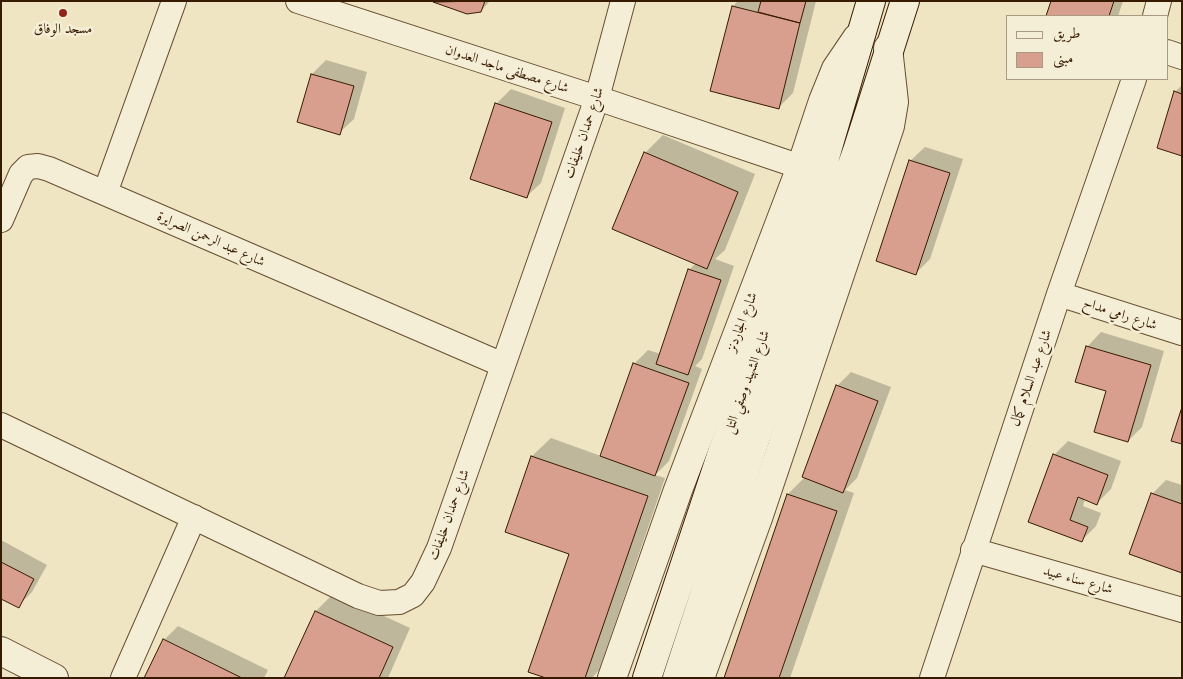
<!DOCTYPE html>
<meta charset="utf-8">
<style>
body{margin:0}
#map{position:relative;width:1183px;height:679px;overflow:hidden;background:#efe5c2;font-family:"Libre Caslon Text",Amiri,serif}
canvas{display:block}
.frame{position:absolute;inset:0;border:2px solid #371b00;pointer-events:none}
.legend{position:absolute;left:1006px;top:15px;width:162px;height:65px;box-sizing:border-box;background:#f5eed7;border:1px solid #a99a81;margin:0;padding:6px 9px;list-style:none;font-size:15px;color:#371b00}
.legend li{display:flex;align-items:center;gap:10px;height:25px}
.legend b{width:25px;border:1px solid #a99a81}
</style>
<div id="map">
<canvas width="1183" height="679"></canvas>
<div class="frame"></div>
<ul class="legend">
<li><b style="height:6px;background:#f5eed7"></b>طريق</li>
<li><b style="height:14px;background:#d89f8e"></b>مبنى</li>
</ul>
</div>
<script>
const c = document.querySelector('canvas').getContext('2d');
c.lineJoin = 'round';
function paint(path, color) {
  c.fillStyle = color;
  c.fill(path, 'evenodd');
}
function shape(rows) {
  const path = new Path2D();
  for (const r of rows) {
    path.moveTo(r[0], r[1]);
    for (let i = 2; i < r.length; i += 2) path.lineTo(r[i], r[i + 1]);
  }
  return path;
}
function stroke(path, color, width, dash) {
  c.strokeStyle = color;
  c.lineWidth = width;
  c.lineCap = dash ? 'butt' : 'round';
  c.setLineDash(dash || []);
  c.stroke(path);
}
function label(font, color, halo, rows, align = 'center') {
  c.font = font + ' "Libre Caslon Text",Amiri,serif';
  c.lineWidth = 5;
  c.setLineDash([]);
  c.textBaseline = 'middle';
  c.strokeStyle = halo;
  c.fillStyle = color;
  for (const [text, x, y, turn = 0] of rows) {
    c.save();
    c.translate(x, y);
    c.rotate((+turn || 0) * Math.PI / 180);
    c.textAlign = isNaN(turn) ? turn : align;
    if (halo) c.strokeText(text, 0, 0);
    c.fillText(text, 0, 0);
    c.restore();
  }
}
const shadow = shape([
 [435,1,490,1,481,11,467,13],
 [738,1,816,1,793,93,779,107,733,6],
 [1052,1,1123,1,1118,16,1048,16],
 [326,60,367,72,354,119,339,133,312,74],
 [1182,85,1182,155,1175,92],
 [511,89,565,108,541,183,526,197,496,104],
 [663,135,755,174,725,250,715,259,734,266,702,359,695,366,702,369,669,461,655,475,665,478,599,670,592,678,550,678,570,553,507,531,532,456,551,438,601,456,634,364,648,350,661,354,689,270,696,263,645,153],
 [925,147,963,159,930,259,916,273,910,161],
 [1101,332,1164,351,1142,427,1128,441,1108,390,1087,347],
 [851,372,891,387,857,478,845,490,854,493,790,678,725,678,788,494,805,477,837,386],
 [1068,441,1121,461,1111,489,1097,503,1085,499,1083,506,1101,513,1096,526,1082,540,1030,521,1054,455],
 [1166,480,1182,485,1182,572,1152,494],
 [1,540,47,565,32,592,18,606,1,597],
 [334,593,410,628,388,678,286,678,316,611],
 [178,626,268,670,264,678,146,678,164,640]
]);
const building = shape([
 [485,1,481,12,467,14,433,2,485,1],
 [761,1,806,1,800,23,758,12,761,1],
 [1051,1,1114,1,1109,16,1046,16,1051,1],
 [732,6,800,23,779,109,710,91,732,6],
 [311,74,354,86,340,135,297,122,311,74],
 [1174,91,1182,94,1182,156,1157,148,1174,91],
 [495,103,552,122,527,198,470,179,495,103],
 [644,152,738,192,707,269,612,229,644,152],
 [909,160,950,173,916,275,876,261,909,160],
 [688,269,721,280,688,375,656,364,688,269],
 [1086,346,1151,365,1128,442,1094,432,1106,391,1075,382,1086,346],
 [633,363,689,383,655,476,600,456,633,363],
 [836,385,878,401,843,493,802,477,836,385],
 [1182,407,1182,444,1171,441,1182,407],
 [1053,454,1108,475,1097,505,1078,497,1070,520,1088,527,1082,542,1028,522,1053,454],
 [531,456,648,496,585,678,546,678,528,672,569,554,505,532,531,456],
 [1151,493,1182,504,1182,573,1129,554,1151,493],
 [787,494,837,511,779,678,724,678,787,494],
 [1,562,34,579,19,608,1,599,1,562],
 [315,611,393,647,379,678,284,678,315,611],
 [163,639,242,678,144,678,163,639]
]);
const minor = shape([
 [298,1,597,98,801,167],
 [1155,16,1159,1],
 [1167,52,1182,57],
 [105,193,174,1],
 [1,220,21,174,28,167,38,166,49,169,503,365],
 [1059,294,1182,333],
 [1,425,358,596,379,603,399,602,413,595,423,582,439,548,597,98,623,1],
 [973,550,1182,610],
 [123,678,194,517],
 [932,678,1059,294,1134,79]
]);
const tertiary = shape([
 [1,651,54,678],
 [612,678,678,490,801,167,823,101,836,69,857,38],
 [700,678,758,518,890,126,894,102,888,48]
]);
const secondary = shape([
 [647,678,723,450,813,198,871,1],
 [677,678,756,437,857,151,905,1]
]);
const markers = [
 [63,13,5,"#8f2418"]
];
const poiNames = [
 ["مسجد الوفاق",63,29]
];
const streetNames = [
 ["شارع مصطفى ماجد العدوان",507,69,18],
 ["شارع حمدان خليفات",584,133,-71],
 ["شارع عبد الرحمن الصرايرة",211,239,24],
 ["شارع رامي مداح",1120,314,18],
 ["شارع الجاردنز",742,322,-69],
 ["شارع عبد السلام كمال",1031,378,-71],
 ["شارع الشهيد وصفي التل",747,382,-70],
 ["شارع حمدان خليفات",449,515,-70],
 ["شارع سناء عبيد",1078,580,16]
];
paint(shadow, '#0003');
paint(building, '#d89f8e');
stroke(building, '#371b00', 1);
stroke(minor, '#654e30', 26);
stroke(tertiary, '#654e30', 30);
stroke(secondary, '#371b00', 30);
stroke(minor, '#f5eed7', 24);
stroke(tertiary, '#f5eed7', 28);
stroke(secondary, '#f5eed7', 28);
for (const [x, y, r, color] of markers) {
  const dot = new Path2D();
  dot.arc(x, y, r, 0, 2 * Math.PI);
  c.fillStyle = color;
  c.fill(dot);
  stroke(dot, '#f5eed7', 2);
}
label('14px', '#371b00', '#f5eed7', poiNames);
label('14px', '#371b00', '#f5eed7', streetNames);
</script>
